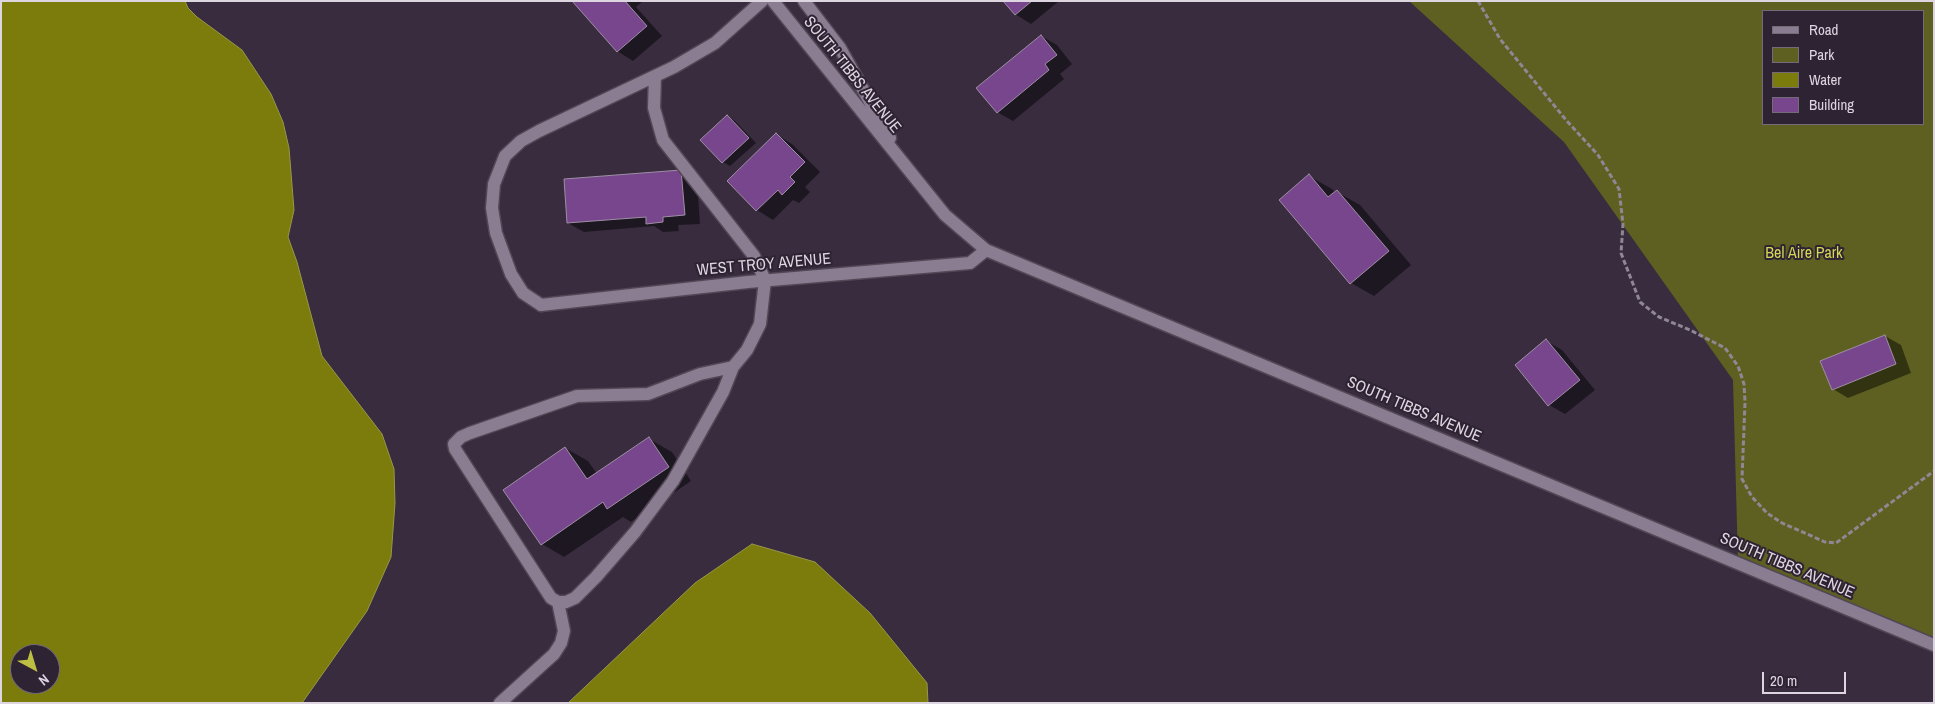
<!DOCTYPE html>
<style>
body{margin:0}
#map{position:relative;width:1935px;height:704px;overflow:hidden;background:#382c3e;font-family:"Archivo Narrow",sans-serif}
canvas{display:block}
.frame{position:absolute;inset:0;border:2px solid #ddd5e0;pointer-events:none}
.legend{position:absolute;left:1762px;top:10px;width:162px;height:115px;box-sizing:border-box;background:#2e2333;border:1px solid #746a78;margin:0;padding:6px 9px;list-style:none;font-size:15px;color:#ddd5e0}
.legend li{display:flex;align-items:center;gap:10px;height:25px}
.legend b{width:25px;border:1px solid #746a78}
.north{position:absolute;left:10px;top:644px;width:50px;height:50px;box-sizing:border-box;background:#2e2333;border:1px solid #746a78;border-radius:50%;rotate:141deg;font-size:14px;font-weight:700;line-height:20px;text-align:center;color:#ddd5e0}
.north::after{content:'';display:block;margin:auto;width:18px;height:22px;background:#bdbf43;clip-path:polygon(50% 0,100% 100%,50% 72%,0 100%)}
.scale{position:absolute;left:1762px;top:672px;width:84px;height:22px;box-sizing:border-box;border:2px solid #ddd5e0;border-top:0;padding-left:6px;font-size:15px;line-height:18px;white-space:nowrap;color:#ddd5e0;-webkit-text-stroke:4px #2e2333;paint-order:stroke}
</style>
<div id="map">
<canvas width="1935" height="704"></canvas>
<div class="frame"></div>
<ul class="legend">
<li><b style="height:6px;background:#8a7c91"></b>Road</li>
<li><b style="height:14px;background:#5e6021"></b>Park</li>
<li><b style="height:14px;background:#7b7c0b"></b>Water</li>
<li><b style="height:14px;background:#78468c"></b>Building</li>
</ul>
<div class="north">N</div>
<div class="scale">20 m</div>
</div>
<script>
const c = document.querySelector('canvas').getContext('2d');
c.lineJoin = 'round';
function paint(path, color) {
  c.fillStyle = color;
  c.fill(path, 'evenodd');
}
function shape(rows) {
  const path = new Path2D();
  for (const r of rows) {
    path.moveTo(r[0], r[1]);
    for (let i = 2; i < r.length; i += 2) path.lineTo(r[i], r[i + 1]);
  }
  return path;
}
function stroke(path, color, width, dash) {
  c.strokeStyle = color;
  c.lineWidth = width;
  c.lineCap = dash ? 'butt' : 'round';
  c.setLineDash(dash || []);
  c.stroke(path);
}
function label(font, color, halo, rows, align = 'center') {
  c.font = font + ' "Archivo Narrow",sans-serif';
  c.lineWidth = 4;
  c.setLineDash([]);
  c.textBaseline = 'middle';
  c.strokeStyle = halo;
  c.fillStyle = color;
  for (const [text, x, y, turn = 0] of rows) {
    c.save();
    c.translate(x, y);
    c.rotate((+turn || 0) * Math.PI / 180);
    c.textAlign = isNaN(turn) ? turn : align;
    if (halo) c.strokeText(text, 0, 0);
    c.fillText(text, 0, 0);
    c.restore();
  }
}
const green = shape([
 [1409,1,1934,1,1934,645,1738,563,1733,380,1564,142],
 [1764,11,1924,11,1924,124,1764,124]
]);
const water = shape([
 [1,1,185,1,188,8,197,17,242,50,271,94,283,122,289,148,294,210,288,237,297,262,322,356,382,434,394,469,395,503,391,557,367,611,302,703,1,703,1,1],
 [20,654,50,654,50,684,20,684,20,654],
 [752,544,815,562,870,613,927,683,928,703,568,703,695,583,752,544]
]);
const shadow = shape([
 [573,1,643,1,636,7,662,36,633,61,617,51],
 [1005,1,1059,1,1031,24,1015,14],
 [1041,36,1057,45,1072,64,1060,74,1064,79,1013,121,997,112],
 [727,116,735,121,756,143,730,166,723,162],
 [777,135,792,144,820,172,805,187,810,192,799,203,793,200,773,220,757,210,728,181],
 [681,171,697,180,700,224,678,225,679,231,663,232,654,226,584,232,568,223],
 [1309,176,1332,189,1335,193,1337,192,1360,205,1411,265,1374,296,1351,283],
 [1885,336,1901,345,1911,373,1848,398,1833,389],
 [1546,341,1562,350,1595,390,1565,414,1549,405,1517,365],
 [649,439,672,452,691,481,631,522,623,517,564,557,542,544,565,448,588,461,597,474]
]);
const building = shape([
 [572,1,625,1,647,26,617,52,572,1],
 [1003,1,1032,1,1015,15,1003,1],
 [1041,35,1057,55,1045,64,1049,70,997,113,976,88,1041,35],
 [727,115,749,138,722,163,700,140,727,115],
 [776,133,805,162,790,177,795,182,782,195,778,190,756,211,727,181,776,133],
 [681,170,685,215,663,217,663,222,646,224,646,217,567,223,564,179,681,170],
 [1309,174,1328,197,1337,190,1389,251,1350,284,1279,200,1309,174],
 [1885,335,1896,364,1832,390,1820,361,1885,335],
 [1546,339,1580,380,1548,406,1515,365,1546,339],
 [649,437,669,467,607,509,603,502,541,545,503,490,565,447,587,479,649,437]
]);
const path = shape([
 [1478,1,1500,39,1566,120,1598,155,1619,189,1623,224,1621,253,1640,302,1659,317,1690,330,1725,348,1738,366,1744,384,1745,402,1742,479,1752,497,1767,513,1782,523,1825,542,1836,543,1934,471]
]);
const lane = shape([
 [655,76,654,108,663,140,754,256,765,280,760,324,747,350,733,367,723,392,673,481,635,532,596,577,575,598,566,602,558,602,551,598,455,449,454,444,461,437,470,433,577,396,648,394,700,374,733,367],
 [541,305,523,293,511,274,496,233,492,208,494,184,505,156,521,141,539,131,674,67,715,43,762,1],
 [500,703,554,654,561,643,564,631,558,602]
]);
const street = shape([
 [773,1,945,215,986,250,1934,645],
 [804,1,840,48,890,138],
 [541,305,748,282,970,263,986,250]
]);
const streetNames = [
 ["SOUTH TIBBS AVENUE",852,75,51],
 ["WEST TROY AVENUE",764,265,-5],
 ["SOUTH TIBBS AVENUE",1414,410,23],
 ["SOUTH TIBBS AVENUE",1787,566,23]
];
const parkNames = [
 ["Bel Aire Park",1804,254]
];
paint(green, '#5e6021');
paint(water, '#7b7c0b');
stroke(water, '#98974b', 1);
paint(shadow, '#0007');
paint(building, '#78468c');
stroke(building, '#9e8fa4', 1);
stroke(lane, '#514755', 15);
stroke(street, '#514755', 15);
stroke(path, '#908795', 3, [5, 2.5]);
stroke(lane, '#8a7c91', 12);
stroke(street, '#8a7c91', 12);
label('16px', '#ddd5e0', '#2e2333', streetNames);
label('16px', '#d4d654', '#2e2333', parkNames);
</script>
